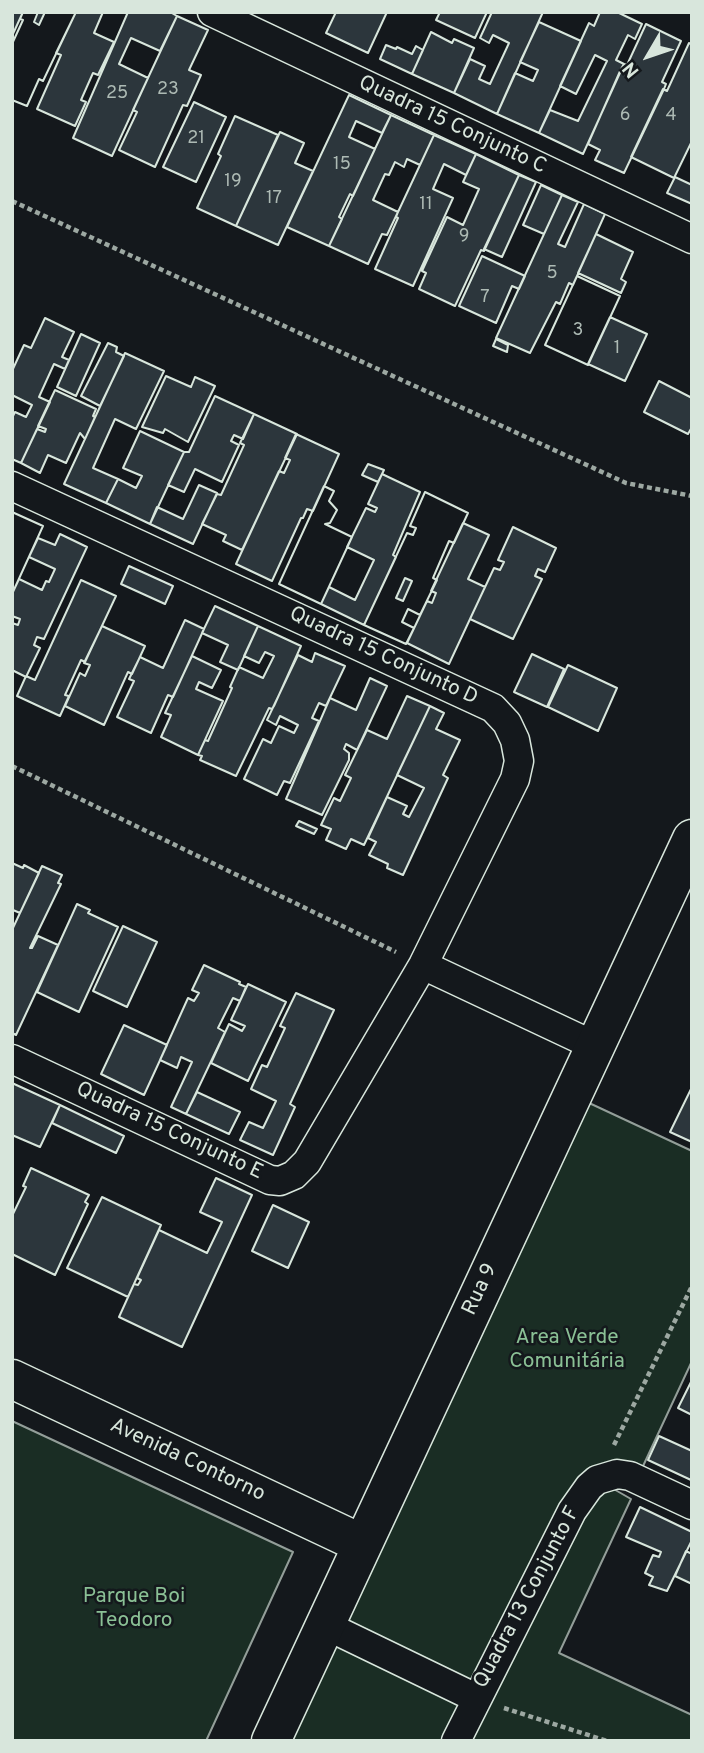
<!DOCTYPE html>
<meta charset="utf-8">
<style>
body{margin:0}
#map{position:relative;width:704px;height:1753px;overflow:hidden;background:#14181c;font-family:Overpass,sans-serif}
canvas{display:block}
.frame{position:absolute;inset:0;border:14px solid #d8e6dc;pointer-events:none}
.north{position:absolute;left:613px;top:21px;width:70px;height:70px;-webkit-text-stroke:5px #14181c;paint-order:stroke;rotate:231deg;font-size:19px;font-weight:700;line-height:28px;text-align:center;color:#d8e6dc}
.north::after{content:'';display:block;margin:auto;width:24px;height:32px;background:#d8e6dc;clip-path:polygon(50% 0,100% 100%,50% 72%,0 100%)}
</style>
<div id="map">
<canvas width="704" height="1753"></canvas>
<div class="frame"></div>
<div class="north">N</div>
</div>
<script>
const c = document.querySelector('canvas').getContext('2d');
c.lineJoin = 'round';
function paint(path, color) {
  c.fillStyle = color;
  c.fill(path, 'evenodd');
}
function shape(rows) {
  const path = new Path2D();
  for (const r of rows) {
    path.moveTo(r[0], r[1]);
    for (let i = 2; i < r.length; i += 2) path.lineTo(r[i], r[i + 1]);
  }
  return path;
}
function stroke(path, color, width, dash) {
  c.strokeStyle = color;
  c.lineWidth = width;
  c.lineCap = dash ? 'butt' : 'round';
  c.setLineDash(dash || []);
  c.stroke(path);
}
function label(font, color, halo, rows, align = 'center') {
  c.font = font + ' Overpass,sans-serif';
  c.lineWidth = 5;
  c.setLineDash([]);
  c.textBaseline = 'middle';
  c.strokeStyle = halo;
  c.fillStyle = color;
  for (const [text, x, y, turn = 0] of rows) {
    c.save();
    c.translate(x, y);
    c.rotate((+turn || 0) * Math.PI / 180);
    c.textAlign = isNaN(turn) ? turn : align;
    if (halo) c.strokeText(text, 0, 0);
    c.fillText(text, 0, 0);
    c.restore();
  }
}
const green = shape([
 [572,1095,692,1151,692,1361,637,1479,598,1480,631,1499,559,1653,692,1715,692,1741,271,1741,572,1095],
 [12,1421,293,1552,206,1741,12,1741,12,1421]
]);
const building = shape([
 [12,12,23,12,12,36,12,12],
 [23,12,38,12,34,22,39,25,45,12,76,12,43,81,39,79,27,106,12,100,12,44,23,20,20,19,23,12],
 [23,12,76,12,43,81,39,79,27,106,12,100,12,44,23,20,20,19,23,12],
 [76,12,103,12,94,33,114,42,98,75,93,73,81,100,86,102,75,126,37,109,61,55,56,53,76,12],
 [128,12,170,12,177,16,160,51,131,38,119,64,148,78,112,156,73,138,128,12],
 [336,12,387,12,368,53,326,33,336,12],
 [440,12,487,12,475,38,436,20,440,12],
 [492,12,543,12,497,114,454,93,470,59,485,66,479,79,490,84,509,43,493,35,489,43,480,38,492,12],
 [600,12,617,12,642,24,635,39,628,35,616,60,624,64,583,154,539,133,550,110,578,121,607,61,595,55,576,94,560,86,589,23,594,26,600,12],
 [177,16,208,30,189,70,201,75,187,106,183,105,155,167,119,150,137,112,133,110,177,16],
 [539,22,581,41,539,133,497,114,515,73,533,81,538,70,520,62,539,22],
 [646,24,681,41,662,82,666,84,664,89,624,173,595,160,600,150,588,144,621,69,624,64,627,65,646,24],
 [431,32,452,43,454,39,474,48,454,93,412,74,431,32],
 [689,43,692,45,692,141,674,178,631,157,663,89,667,91,689,43],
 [386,45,396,49,397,47,412,54,416,46,423,50,412,74,380,59,386,45],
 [349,95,391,115,382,133,356,121,349,137,375,149,353,196,350,194,339,217,342,219,329,246,287,227,349,95],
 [194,102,226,117,196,182,163,167,194,102],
 [391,115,434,135,420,165,407,159,404,167,395,162,389,175,385,174,373,200,398,212,387,235,382,234,368,264,329,246,391,115],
 [235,116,278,135,236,226,197,208,221,156,218,154,235,116],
 [280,132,304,143,295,163,313,171,278,245,236,226,280,132],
 [434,135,476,154,466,175,444,164,433,189,453,198,413,286,375,269,398,218,396,217,398,212,434,135],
 [476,154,519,175,484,251,481,250,455,306,419,289,426,273,422,271,447,217,463,225,479,189,463,182,476,154],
 [519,175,536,182,502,257,484,249,519,175],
 [675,177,692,185,692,204,667,193,675,177],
 [541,185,562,195,544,234,523,225,541,185],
 [562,195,578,202,558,244,565,247,584,204,605,214,573,285,569,283,560,304,556,302,530,353,496,338,562,195],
 [596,234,633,252,621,279,626,282,621,293,578,273,596,234],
 [482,256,525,276,519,289,512,286,496,323,459,306,482,256],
 [577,276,620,296,588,365,545,345,577,276],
 [577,276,620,296,588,365,545,345,577,276],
 [610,317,647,334,625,381,588,364,610,317],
 [45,318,74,332,62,357,69,360,65,369,54,364,39,397,50,402,21,463,12,459,12,418,15,412,26,417,32,405,12,395,12,371,24,345,31,348,45,318],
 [81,334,100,343,76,396,57,387,81,334],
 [496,339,508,345,507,352,493,346,496,339],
 [108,343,117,347,116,352,124,356,100,406,81,396,108,343],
 [125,353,164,371,136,429,115,419,93,468,118,479,106,503,64,484,125,353],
 [166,376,191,387,195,377,215,386,188,442,165,429,163,433,142,427,166,376],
 [659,381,692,398,692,427,688,434,644,412,659,381],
 [55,390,96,409,93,416,95,417,85,439,80,433,66,463,48,455,40,473,21,463,37,429,45,432,46,429,38,426,55,390],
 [215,396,254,414,243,439,234,435,231,441,239,445,222,482,195,469,184,492,168,485,184,452,189,452,215,396],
 [254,414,297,434,242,550,223,541,226,535,202,524,217,494,221,495,244,445,240,443,254,414],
 [140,431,184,452,150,524,106,503,118,479,136,488,142,476,123,468,140,431],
 [296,434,339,454,313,511,307,509,303,518,301,518,272,581,236,564,279,471,284,473,290,460,285,458,296,434],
 [368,464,384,470,378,482,362,475,368,464],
 [382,474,420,492,393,555,396,557,364,625,321,604,329,587,355,600,374,560,347,547,366,508,375,512,377,508,368,504,382,474],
 [199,485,217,493,193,544,150,524,157,507,183,519,199,485],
 [324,486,334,491,329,501,337,510,330,523,325,524,352,537,321,604,279,584,324,486],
 [324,486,334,491,329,501,337,510,330,523,325,524,352,537,321,604,279,584,324,486],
 [425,492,468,513,454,543,449,541,433,578,437,580,420,615,408,609,402,622,414,628,406,644,364,625,407,533,413,535,416,528,410,526,425,492],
 [405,578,412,581,403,601,396,598,405,578],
 [425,492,468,513,454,543,449,541,433,578,437,580,420,615,408,609,402,622,414,628,406,644,364,625,407,533,413,535,416,528,410,526,425,492],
 [12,512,43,526,12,594,12,512],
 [12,512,43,526,12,594,12,512],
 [463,523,489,535,468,579,485,587,449,664,407,643,427,601,432,603,436,593,431,591,463,523],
 [513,527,556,548,545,572,538,569,535,576,542,579,513,639,470,619,494,568,500,570,504,562,498,560,513,527],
 [60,534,87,547,44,639,37,637,34,645,40,648,26,677,12,670,12,623,18,625,20,619,12,616,12,594,19,579,42,590,46,581,49,582,55,569,29,557,38,538,55,545,60,534],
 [129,566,173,586,165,604,121,584,129,566],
 [81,580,116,596,85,662,81,660,65,695,69,696,60,716,17,696,26,676,35,680,81,580],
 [215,606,258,626,238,670,220,662,228,645,202,633,215,606],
 [185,620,204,629,173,697,168,695,151,733,117,717,134,681,129,679,140,657,163,668,185,620],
 [102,626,145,646,132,674,128,672,104,725,65,706,80,673,85,676,90,665,84,663,102,626],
 [258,626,301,646,274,706,272,709,269,708,236,776,200,760,202,756,198,755,205,740,208,741,232,688,230,687,239,667,263,678,274,656,265,652,259,663,244,656,258,626],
 [315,653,345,666,326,706,319,703,312,718,319,721,290,783,284,781,277,795,244,779,263,739,271,743,279,726,294,733,298,725,280,716,276,725,267,720,298,655,312,662,315,653],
 [532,654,564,669,547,707,514,692,532,654],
 [192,656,221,670,212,688,199,682,196,689,223,701,198,755,161,737,171,715,165,713,192,656],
 [568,665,617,688,598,731,548,707,568,665],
 [370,678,387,686,357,750,346,744,344,749,349,753,349,760,322,815,286,799,330,698,356,710,370,678],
 [407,696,430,706,364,845,351,839,346,849,326,840,331,829,321,825,334,798,340,801,351,778,345,775,367,730,387,739,407,696],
 [430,706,444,713,436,729,460,740,443,775,448,778,403,875,387,868,388,864,369,855,376,842,368,838,387,797,407,806,403,814,409,817,424,788,397,775,430,706],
 [299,821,317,829,314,834,296,826,299,821],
 [12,863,23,868,24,865,39,873,20,913,13,910,12,913,12,863],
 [42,866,62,875,58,883,61,884,30,948,32,948,38,936,58,945,16,1035,12,1033,12,930,42,866],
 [77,904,90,910,88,913,118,927,79,1012,37,992,77,904],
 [123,926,157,942,127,1007,93,991,123,926],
 [204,965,240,982,239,984,246,987,240,1001,233,998,218,1028,225,1032,186,1114,171,1107,192,1062,181,1057,177,1068,160,1060,188,998,194,1001,199,993,192,990,204,965],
 [248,984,286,1002,248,1081,211,1063,229,1024,242,1031,245,1026,231,1020,248,984],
 [296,993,334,1010,290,1104,295,1107,273,1155,240,1140,249,1122,263,1128,276,1101,251,1089,262,1065,267,1067,285,1028,280,1026,296,993],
 [124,1025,167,1045,144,1095,101,1074,124,1025],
 [12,1083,60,1105,40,1147,12,1135,12,1083],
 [692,1087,692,1142,670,1132,692,1087],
 [197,1092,240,1112,229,1134,186,1114,197,1092],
 [60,1105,124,1136,116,1153,52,1123,60,1105],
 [31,1168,89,1195,85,1202,88,1204,55,1275,12,1254,12,1216,26,1187,23,1186,31,1168],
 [216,1178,252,1195,182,1347,119,1317,134,1284,138,1285,141,1280,137,1278,159,1230,207,1253,222,1222,200,1212,216,1178],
 [102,1197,161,1225,128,1297,67,1268,102,1197],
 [273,1205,309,1222,288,1268,252,1251,273,1205],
 [692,1380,692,1415,678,1408,692,1380],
 [659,1436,692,1451,691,1480,648,1460,659,1436],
 [640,1507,692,1532,692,1540,667,1591,649,1585,653,1577,645,1573,653,1555,659,1557,661,1552,626,1537,640,1507],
 [686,1551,692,1554,692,1584,675,1576,686,1551]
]);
const path = shape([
 [12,201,626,483,692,496],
 [12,766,396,952],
 [614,1445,692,1286],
 [504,1708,607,1741]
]);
const street = shape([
 [212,12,692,239],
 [12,486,493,708,507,723,515,740,519,761,515,779,423,965,307,1162,294,1175,280,1181,270,1180,12,1059],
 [423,965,595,1046],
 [325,1625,476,1698],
 [456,1741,572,1511,589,1487,597,1480,617,1474,630,1476,692,1505]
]);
const secondary = shape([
 [12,1379,362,1544],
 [271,1741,692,839]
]);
const numberNames = [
 ["23",168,90],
 ["25",117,94],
 ["6",625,116],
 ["4",671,116],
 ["21",196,139],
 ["15",342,165],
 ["19",233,182],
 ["17",274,199],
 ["11",426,205],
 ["9",464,237],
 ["5",552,274],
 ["7",485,298],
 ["3",578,331],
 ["1",617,349]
];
const streetNames = [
 ["Quadra 15 Conjunto C",452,126,25],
 ["Quadra 15 Conjunto D",383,657,25],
 ["Quadra 15 Conjunto E",169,1132,25],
 ["Rua 9",481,1290,-65],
 ["Avenida Contorno",187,1461,25],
 ["Quadra 13 Conjunto F",528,1598,-62]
];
const parkNames = [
 ["Area Verde",567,1339],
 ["Comunitária",567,1363],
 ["Parque Boi",134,1598],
 ["Teodoro",134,1622]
];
paint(green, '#1a2d24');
stroke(green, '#939e99', 2);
paint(building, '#2c363c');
stroke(building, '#d8e6dc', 2);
stroke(street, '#d8e6dc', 31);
stroke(secondary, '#d8e6dc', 41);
stroke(path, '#9da8a2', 4.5, [5, 3.5]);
stroke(street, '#14181c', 28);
stroke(secondary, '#14181c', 38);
label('18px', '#adbab4', null, numberNames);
label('21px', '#d8e6dc', '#14181c', streetNames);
label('21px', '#8ac095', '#14181c', parkNames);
</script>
